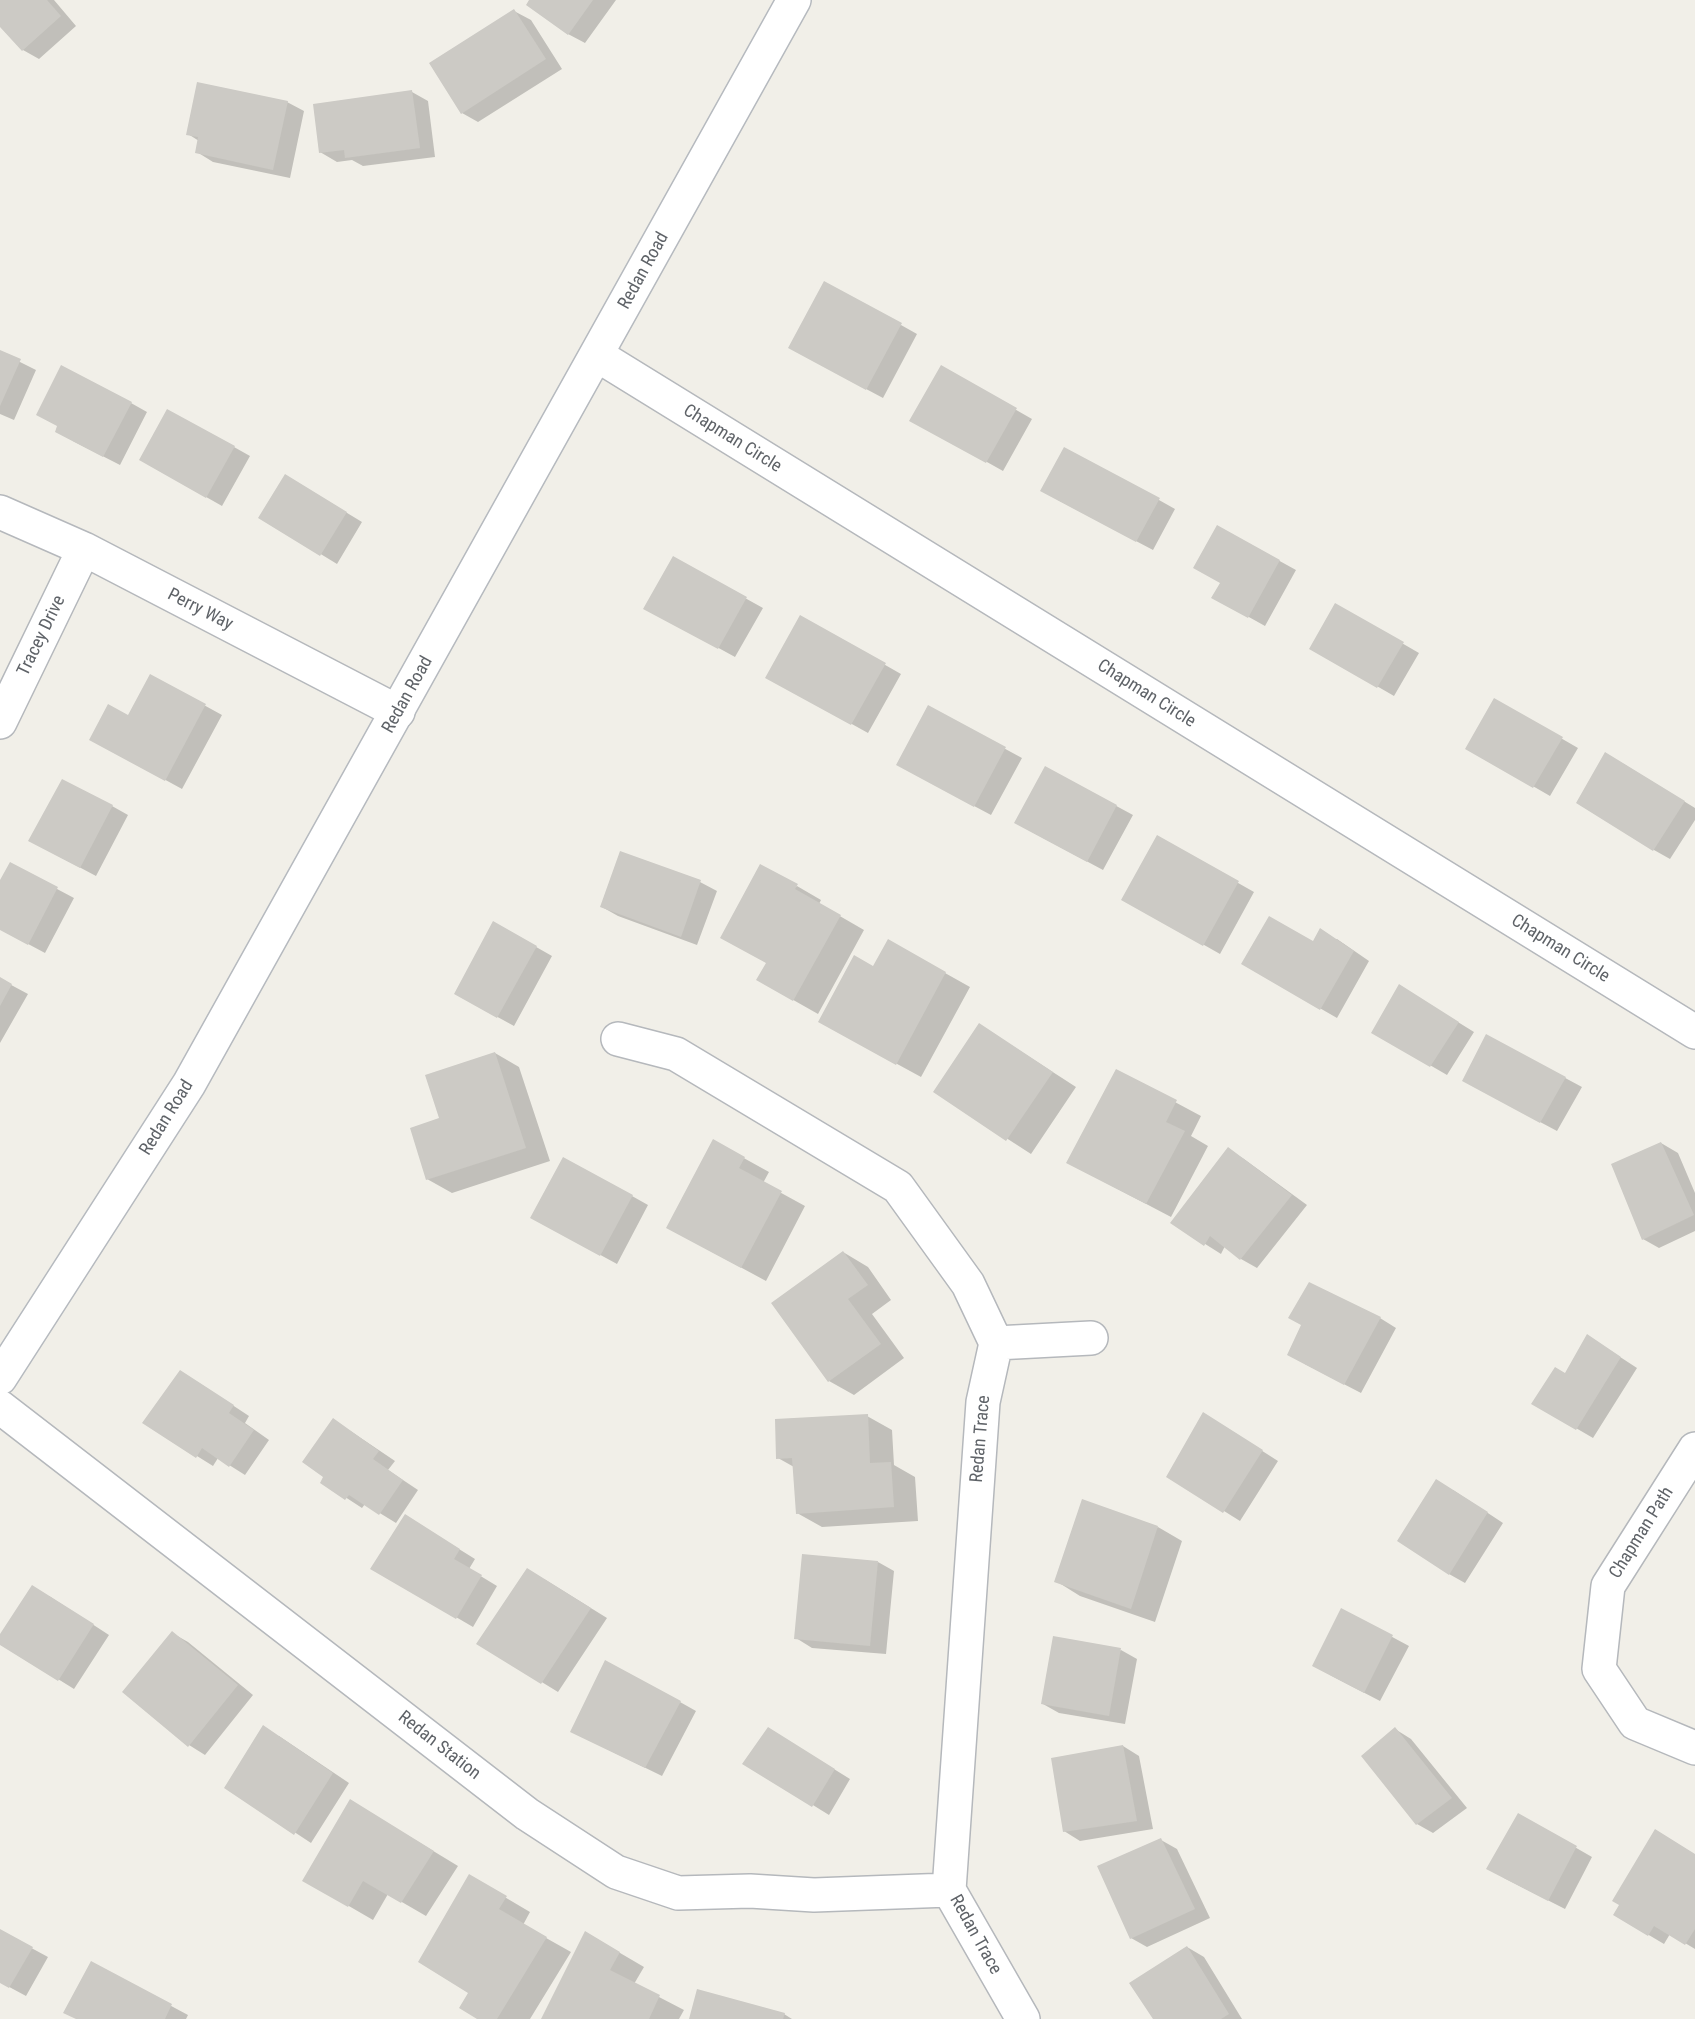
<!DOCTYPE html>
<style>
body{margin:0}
canvas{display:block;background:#f1efe8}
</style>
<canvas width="1695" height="2019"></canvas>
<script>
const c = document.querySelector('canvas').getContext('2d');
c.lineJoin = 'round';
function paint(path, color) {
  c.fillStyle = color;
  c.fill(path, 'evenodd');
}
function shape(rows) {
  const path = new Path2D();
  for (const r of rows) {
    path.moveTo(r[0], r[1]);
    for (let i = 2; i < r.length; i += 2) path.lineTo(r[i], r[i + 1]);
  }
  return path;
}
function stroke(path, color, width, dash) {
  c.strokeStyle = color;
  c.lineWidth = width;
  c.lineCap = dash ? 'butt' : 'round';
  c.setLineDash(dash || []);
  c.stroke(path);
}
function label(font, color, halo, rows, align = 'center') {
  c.font = font + ' "Roboto Condensed",sans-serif';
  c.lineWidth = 4.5;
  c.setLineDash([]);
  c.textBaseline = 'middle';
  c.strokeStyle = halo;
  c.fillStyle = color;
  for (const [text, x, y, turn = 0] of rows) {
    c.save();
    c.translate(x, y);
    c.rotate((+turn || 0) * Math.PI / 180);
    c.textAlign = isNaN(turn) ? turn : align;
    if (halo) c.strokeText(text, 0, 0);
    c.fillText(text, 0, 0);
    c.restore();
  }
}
const shadow = shape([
 [0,0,54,0,76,26,39,59,23,50,0,25],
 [531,0,616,0,585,43,568,34],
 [514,11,531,20,562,69,478,122,462,113],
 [412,92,428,101,435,157,363,166,352,160,337,162,320,152],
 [287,102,304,111,290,178,213,162,197,152,199,141,188,134],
 [901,325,917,334,883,398,806,357],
 [0,352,36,370,14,420,0,414],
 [941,367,1032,419,1003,471,912,420],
 [131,403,147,412,120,465,73,441,59,426],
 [234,447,250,456,222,506,141,460],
 [301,485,362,522,337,564,260,517],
 [1058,500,1159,500,1175,509,1153,550],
 [1218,527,1296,570,1265,626,1213,597,1221,583],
 [673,558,763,608,735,657,662,617],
 [1336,605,1419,653,1394,696,1311,648],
 [801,617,901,674,868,733,767,677],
 [151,676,222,715,182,789,107,748,129,717],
 [1495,700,1578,748,1550,796,1467,748],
 [928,707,1022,758,991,815,914,774],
 [1622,763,1695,808,1695,820,1670,859,1654,850],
 [1046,768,1133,815,1103,870,1032,832],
 [112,806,128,815,96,876,47,850],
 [1157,837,1254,892,1220,954,1123,899],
 [621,853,700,882,717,891,697,945,618,916,602,907],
 [10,864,74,898,45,953,0,929,0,884],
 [797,886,821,900,819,904,864,930,818,1014,758,980,767,963,722,937],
 [494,923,552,956,514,1026,472,1003],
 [1337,939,1369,961,1337,1018,1243,964,1313,943],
 [888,941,970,987,921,1077,844,1035,874,968],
 [0,979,28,994,0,1043],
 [1416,996,1474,1032,1447,1075,1373,1032],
 [980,1025,1076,1087,1031,1154,935,1092],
 [1487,1036,1582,1087,1557,1131,1480,1090],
 [495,1053,519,1067,550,1161,452,1193,427,1179,441,1119],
 [1117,1071,1201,1116,1191,1136,1208,1146,1171,1217,1093,1176],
 [713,1141,769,1172,763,1183,805,1206,766,1281,692,1241],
 [1661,1143,1678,1153,1695,1193,1695,1231,1659,1248,1643,1239],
 [1228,1149,1244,1159,1307,1205,1257,1268,1241,1259,1225,1246,1221,1254,1172,1223],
 [632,1196,648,1205,617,1264,549,1227],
 [843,1252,868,1267,891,1300,872,1314,904,1358,854,1395,829,1381],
 [1380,1318,1396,1328,1361,1393,1305,1364,1302,1325],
 [1588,1336,1637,1368,1593,1438,1533,1403,1566,1375],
 [196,1381,249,1416,245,1423,269,1440,245,1475,218,1458,213,1466,144,1423],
 [867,1416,892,1430,894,1465,915,1477,918,1521,822,1527,797,1513,794,1467,778,1458],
 [1220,1424,1278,1461,1240,1521,1168,1476],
 [349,1430,395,1461,388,1470,418,1490,396,1523,365,1504,362,1508,322,1482],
 [1453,1490,1503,1523,1465,1583,1449,1574],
 [422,1526,475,1559,469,1569,497,1586,473,1627,372,1568],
 [1158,1527,1182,1541,1155,1622,1080,1596,1056,1581],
 [878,1562,894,1571,886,1654,812,1648,796,1638],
 [544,1579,607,1618,558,1692,478,1643],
 [49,1596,109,1635,74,1689,0,1643,0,1637],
 [1342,1610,1409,1646,1380,1701,1330,1675],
 [172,1633,188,1642,253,1695,205,1755,189,1745],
 [1121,1650,1137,1659,1125,1724,1059,1713,1043,1704],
 [680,1702,696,1711,662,1776,572,1732],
 [1395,1729,1411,1739,1467,1808,1433,1833,1417,1824],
 [279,1736,349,1783,311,1843,226,1787],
 [784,1738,850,1779,829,1815,745,1763],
 [1123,1746,1139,1756,1153,1829,1080,1841,1064,1831],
 [374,1815,458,1866,426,1916,388,1894,373,1920,304,1880],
 [1519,1815,1592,1857,1565,1909,1504,1878],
 [1161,1840,1177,1849,1210,1918,1147,1947,1131,1938],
 [1695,1855,1695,1949,1670,1934,1664,1944,1615,1915],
 [469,1876,530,1912,523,1925,571,1952,530,2019,480,2019,470,1993],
 [0,1931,48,1957,26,1996,0,1982],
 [586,1933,644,1967,634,1984,684,2010,679,2019,543,2019],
 [1187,1947,1204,1957,1242,2019,1154,2019],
 [91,1963,188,2015,186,2019,78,2019],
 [784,2014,792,2019,691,2019]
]);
const building = shape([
 [0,0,47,0,61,16,22,51,0,27],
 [529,0,593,0,568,35,526,5],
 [514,9,546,59,461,114,429,63],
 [197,82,288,101,273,170,195,153,198,137,186,135],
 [412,90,420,148,345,158,344,150,319,153,313,104],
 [824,281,902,323,866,390,788,348],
 [0,350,21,359,0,406],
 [61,365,132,402,103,457,55,432,57,426,36,415],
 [941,365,1017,408,986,463,909,421],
 [167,409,235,446,206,498,139,460],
 [1064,447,1160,498,1136,542,1040,491],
 [285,474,347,512,320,556,258,518],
 [1217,525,1280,560,1248,618,1211,598,1220,583,1193,568],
 [673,556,747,597,718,649,643,609],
 [1335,603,1404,642,1377,688,1309,649],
 [800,615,886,663,851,725,765,678],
 [150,674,206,704,165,781,89,740,108,704,128,715],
 [1494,698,1563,737,1533,788,1465,749],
 [928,705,1006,747,974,807,896,765],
 [1605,752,1685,801,1653,851,1576,803],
 [1045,766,1117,805,1087,862,1014,823],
 [62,779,113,805,80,868,28,841],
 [1157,835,1239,881,1203,946,1121,900],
 [620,851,701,880,681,937,600,907],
 [10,862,58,887,28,945,0,930,0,880],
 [760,864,798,884,795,889,841,915,793,1001,756,980,766,963,720,938],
 [1269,916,1313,941,1320,928,1354,951,1320,1010,1241,964],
 [493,921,537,946,497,1018,454,994],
 [888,939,946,972,896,1065,818,1022,854,955,873,966],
 [0,977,12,984,0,1006],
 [1399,984,1459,1022,1430,1067,1371,1033],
 [979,1023,1053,1072,1006,1141,933,1092],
 [1486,1034,1566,1077,1540,1123,1462,1081],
 [495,1052,526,1148,426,1180,410,1128,439,1118,425,1075],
 [1116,1069,1177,1100,1166,1122,1185,1131,1146,1204,1066,1163],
 [713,1139,745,1157,739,1168,782,1191,741,1268,666,1228],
 [1661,1142,1694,1215,1642,1240,1611,1164],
 [1228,1147,1292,1195,1240,1260,1210,1236,1204,1246,1170,1223],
 [563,1157,633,1195,600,1256,530,1218],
 [843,1251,868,1285,848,1299,881,1344,828,1382,771,1303],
 [1309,1282,1381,1317,1344,1385,1287,1355,1301,1325,1288,1318],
 [1587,1334,1621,1357,1576,1430,1531,1404,1555,1367,1565,1373],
 [180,1370,234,1405,229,1413,254,1430,229,1467,202,1448,196,1458,142,1423],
 [1203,1412,1263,1450,1223,1513,1166,1477],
 [868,1414,870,1463,891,1462,894,1507,796,1514,792,1458,776,1459,775,1419],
 [333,1418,379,1451,373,1459,403,1480,379,1515,349,1495,345,1500,320,1483,323,1477,302,1462],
 [1436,1479,1488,1512,1449,1575,1397,1541],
 [1082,1499,1158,1526,1131,1609,1054,1582],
 [405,1514,460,1549,454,1559,482,1575,456,1619,370,1569],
 [802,1554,878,1561,870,1646,794,1639],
 [527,1568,591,1608,541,1684,476,1644],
 [32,1585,94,1624,58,1681,0,1645,0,1634],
 [1341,1608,1393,1635,1364,1693,1312,1666],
 [172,1631,238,1685,188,1747,122,1692],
 [1053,1636,1121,1648,1109,1716,1041,1704],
 [605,1660,681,1701,645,1768,570,1732],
 [263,1725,333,1773,294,1835,224,1788],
 [768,1727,835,1769,812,1807,742,1764],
 [1395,1727,1452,1798,1416,1825,1361,1756],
 [1123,1745,1137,1821,1063,1832,1051,1758],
 [350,1799,434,1851,401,1903,363,1881,348,1907,302,1881],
 [1518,1813,1577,1846,1548,1901,1486,1869],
 [1655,1829,1695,1854,1695,1929,1685,1945,1654,1926,1648,1936,1613,1915,1619,1905,1612,1901],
 [1161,1838,1195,1909,1130,1939,1097,1866],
 [469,1874,507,1896,499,1909,547,1937,497,2019,477,2019,459,2008,468,1993,418,1962],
 [0,1929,33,1947,9,1988,0,1983],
 [585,1931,620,1952,610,1970,660,1995,649,2019,541,2019],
 [1187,1946,1229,2014,1221,2019,1153,2019,1129,1983],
 [91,1961,172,2004,165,2019,76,2019,63,2013],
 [697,1989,785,2013,783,2019,689,2019]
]);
const minor = shape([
 [597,355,1695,1032],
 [0,512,84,549,398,712],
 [0,722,84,549],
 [618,1039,676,1054,898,1187,968,1284,996,1343,983,1402,949,1890,1023,2019],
 [996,1343,1091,1338],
 [0,1407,527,1814,616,1872,678,1893,750,1891,814,1895,949,1890],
 [1695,1449,1608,1586,1599,1669,1635,1723,1695,1748]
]);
const secondary = shape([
 [0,1378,189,1084,794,0]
]);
const streetNames = [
 ["Redan Road",644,271,-61],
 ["Chapman Circle",732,439,32],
 ["Perry Way",200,610,27],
 ["Tracey Drive",42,636,-64],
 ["Chapman Circle",1146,694,32],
 ["Redan Road",408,695,-61],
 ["Chapman Circle",1560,949,32],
 ["Redan Road",167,1118,-58],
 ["Redan Trace",981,1439,-85],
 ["Chapman Path",1642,1533,-58],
 ["Redan Station",439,1746,38],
 ["Redan Trace",975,1935,61]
];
paint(shadow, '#0003');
paint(building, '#cccac5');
stroke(minor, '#b5b8bc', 36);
stroke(secondary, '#b6babf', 36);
stroke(minor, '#fff', 33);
stroke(secondary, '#fff', 33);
label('18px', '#5f6368', '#fff', streetNames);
</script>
